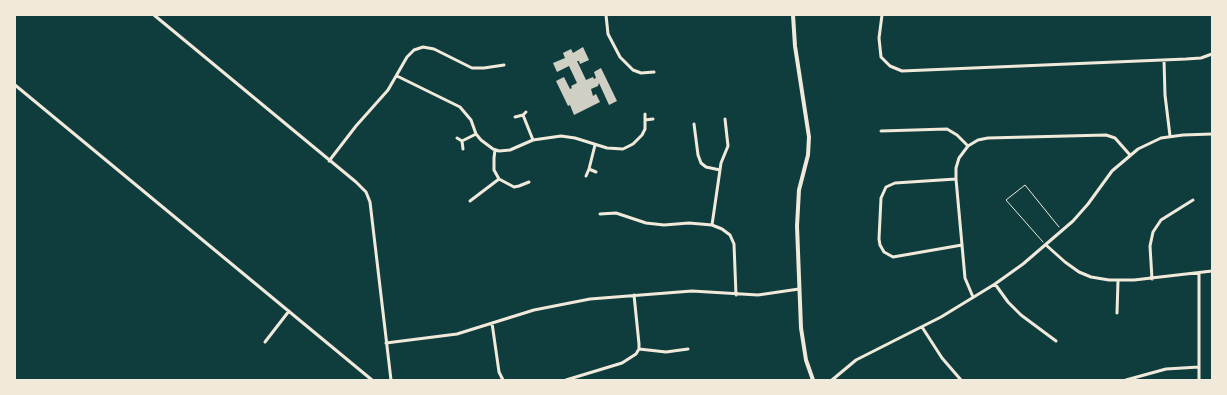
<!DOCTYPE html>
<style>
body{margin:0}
#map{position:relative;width:1227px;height:395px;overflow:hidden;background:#0f3d3e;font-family:"Alegreya Sans",sans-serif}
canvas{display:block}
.frame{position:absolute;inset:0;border:16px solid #f1e9da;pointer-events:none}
</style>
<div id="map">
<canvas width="1227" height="395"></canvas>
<div class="frame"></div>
</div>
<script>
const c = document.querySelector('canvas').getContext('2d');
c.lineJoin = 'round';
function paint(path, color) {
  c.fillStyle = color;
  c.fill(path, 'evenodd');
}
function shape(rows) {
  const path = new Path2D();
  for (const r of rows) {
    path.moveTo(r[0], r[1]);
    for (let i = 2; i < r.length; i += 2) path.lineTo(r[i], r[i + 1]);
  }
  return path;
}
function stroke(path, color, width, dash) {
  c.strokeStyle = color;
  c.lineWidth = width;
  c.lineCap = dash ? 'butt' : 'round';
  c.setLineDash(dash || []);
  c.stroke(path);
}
const building = shape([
 [583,47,589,60,580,64,579,61,577,61,586,80,593,77,594,79,596,78,594,72,601,68,617,101,609,105,599,83,598,86,591,89,593,96,596,94,600,102,574,115,570,105,568,106,556,81,564,77,570,89,572,88,571,86,577,83,569,66,557,72,553,63,565,58,563,53,571,49,573,53]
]);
const path = shape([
 [1043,242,1006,200,1025,185,1059,227]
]);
const minor = shape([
 [154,15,356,182,366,192,370,202,391,380],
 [606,15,608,34,620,57,633,70,641,73,654,72],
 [882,15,879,38,881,57,890,66,902,71,1186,59,1201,58,1212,54],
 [1164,60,1165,95,1170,136],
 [397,76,460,107,471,120,476,134,481,140,493,149,499,151,510,150,533,140,561,136,575,138,607,148,623,149,633,144,642,135,645,129,645,114],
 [15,85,372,380],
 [523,115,533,140],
 [515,117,523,115,526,112],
 [645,120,653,119],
 [694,124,698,155,701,163,706,167,720,170],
 [881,131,947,129,957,135,968,146],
 [457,138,462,141,463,149],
 [462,141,476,134],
 [495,150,494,158,494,170,499,179,514,187,519,186,529,182],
 [329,161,356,126,388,90,407,57,414,50,423,47,434,49,472,68,484,68,504,65],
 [589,169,595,145],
 [586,176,589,169,596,172],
 [956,179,895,183,886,187,881,198,879,239,880,245,884,252,893,257,962,245],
 [470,201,499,179],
 [600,214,616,213,646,223,664,225,689,223,712,225,722,229,730,235,734,244,736,295],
 [712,225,721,163,728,146,725,119],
 [1046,245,1065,262,1079,272,1091,277,1109,280,1134,280,1212,271],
 [1199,273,1199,380],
 [1152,279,1150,246,1153,232,1161,220,1193,200],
 [995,284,1008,302,1021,315,1056,341],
 [973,297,965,278,956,179,956,168,959,158,968,146,978,140,988,138,1106,135,1115,138,1130,155],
 [1117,313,1118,281],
 [492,323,499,372,503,380],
 [922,327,942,358,961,380],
 [265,342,289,311],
 [386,343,457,334,534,310,590,299,692,291,758,295,799,289],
 [639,349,666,352,688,349],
 [566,380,622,363,636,354,639,349,639,344,634,295],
 [832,380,856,360,941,317,995,284,1023,264,1073,221,1088,204,1112,171,1138,149,1161,138,1183,135,1212,134],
 [1126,380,1166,369,1199,367]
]);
const tertiary = shape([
 [793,15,795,46,809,137,808,155,799,190,797,226,801,328,806,360,813,380]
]);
paint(building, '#cfcfc3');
stroke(path, '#f1e9da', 1);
stroke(minor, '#f1e9da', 3);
stroke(tertiary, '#f1e9da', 4);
</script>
